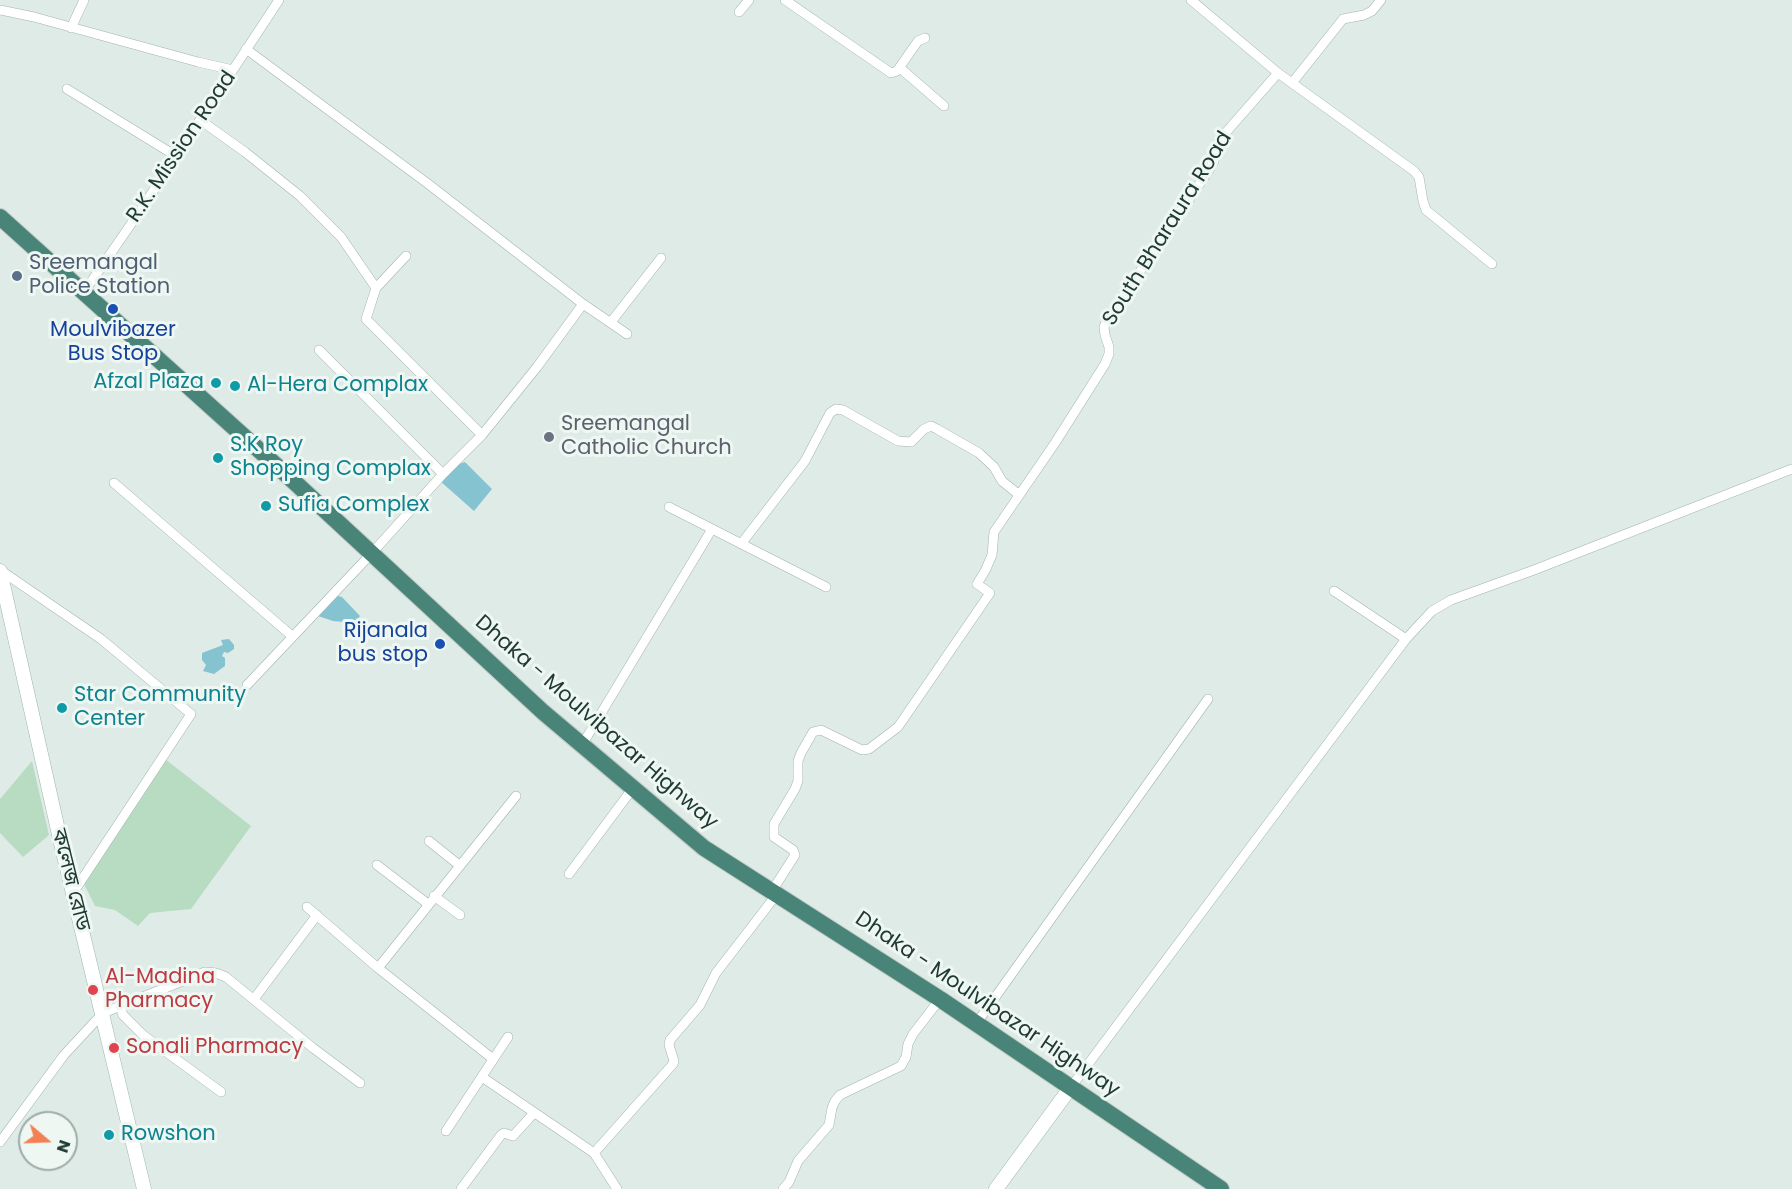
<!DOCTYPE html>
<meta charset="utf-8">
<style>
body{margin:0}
#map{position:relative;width:1792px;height:1189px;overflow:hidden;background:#dfebe6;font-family:Poppins,sans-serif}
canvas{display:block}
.north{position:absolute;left:18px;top:1111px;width:60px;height:60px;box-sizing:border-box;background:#eff7f3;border:2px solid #9caca7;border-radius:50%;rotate:109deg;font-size:16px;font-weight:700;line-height:24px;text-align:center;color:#203b34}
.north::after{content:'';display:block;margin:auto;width:21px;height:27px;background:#f38054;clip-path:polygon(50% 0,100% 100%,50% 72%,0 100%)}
</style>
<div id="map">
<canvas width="1792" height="1189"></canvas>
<div class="north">N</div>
</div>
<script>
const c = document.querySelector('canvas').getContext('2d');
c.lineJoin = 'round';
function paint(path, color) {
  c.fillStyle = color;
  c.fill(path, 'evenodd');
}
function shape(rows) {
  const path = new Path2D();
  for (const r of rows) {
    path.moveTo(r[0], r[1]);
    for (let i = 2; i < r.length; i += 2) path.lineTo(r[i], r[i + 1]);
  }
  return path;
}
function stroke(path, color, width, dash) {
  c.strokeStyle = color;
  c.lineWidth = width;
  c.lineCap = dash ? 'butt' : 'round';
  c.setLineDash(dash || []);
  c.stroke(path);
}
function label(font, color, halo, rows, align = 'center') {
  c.font = font + ' Poppins,"Noto Sans Bengali",sans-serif';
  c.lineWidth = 6;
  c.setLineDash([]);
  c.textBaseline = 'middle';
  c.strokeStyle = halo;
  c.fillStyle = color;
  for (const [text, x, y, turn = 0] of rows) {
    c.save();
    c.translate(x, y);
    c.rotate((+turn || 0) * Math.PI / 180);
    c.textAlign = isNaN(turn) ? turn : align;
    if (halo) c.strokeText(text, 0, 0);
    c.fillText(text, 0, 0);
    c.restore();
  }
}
const green = shape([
 [165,759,251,826,191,909,150,913,138,926,115,910,95,906,82,880],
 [32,761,49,835,23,857,0,833,0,799]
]);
const water = shape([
 [465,462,492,489,474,511,440,481,456,465],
 [334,595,342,597,360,616,355,623,333,621,315,615],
 [229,639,234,645,234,649,228,653,224,652,222,656,225,658,225,666,214,674,203,671,206,665,202,660,202,653,223,645,221,640]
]);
const minor = shape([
 [785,0,891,73,897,71,918,41,925,38],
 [1191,0,1278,73,1414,171,1419,177,1423,201,1426,210,1492,264],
 [0,10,34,17,198,62,233,70],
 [739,12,749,0],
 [71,28,84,0],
 [246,49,427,183,583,304,627,334],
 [900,68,944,106],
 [1292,83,1343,19,1364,15,1372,11,1381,0],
 [67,89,176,156],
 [200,120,245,152,300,196,341,237,376,288,366,319,482,435],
 [376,288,406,256],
 [84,292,140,211,279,0],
 [611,322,661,258],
 [319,350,443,474],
 [114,483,292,636],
 [669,507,826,587],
 [741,544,805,461,830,413,836,409,843,410,898,441,911,442,924,429,931,426,937,429,979,453,994,467,1002,481,1018,494],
 [0,570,101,639,191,714,73,893],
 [1334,591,1406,639],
 [247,685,372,553,443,474,482,435,537,367,583,304],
 [582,745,712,529],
 [429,841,459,865],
 [377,865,428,904],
 [569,874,633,788],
 [772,891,795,855,793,850,774,837,774,824,795,789,798,781,798,761,801,753,813,732,821,730,862,750,869,749,898,727,990,593,977,584,985,571,992,555,994,532,1055,443,1105,364,1109,354,1109,347,1105,335,1104,327,1107,320,1209,170,1214,161,1217,144,1221,138,1278,73],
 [434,896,460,915],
 [307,907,378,968,493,1059],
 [378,968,516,796],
 [254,999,317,915],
 [120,1006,123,1015,143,1035,221,1092],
 [976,1024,1208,699],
 [482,1077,594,1153,617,1189],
 [1071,1087,1406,639,1432,611,1451,600,1534,570,1792,469],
 [446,1131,508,1037],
 [0,1142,64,1055,103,1013,205,972,216,973,226,977,313,1048,360,1083],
 [594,1153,673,1064,674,1061,669,1045,670,1040,700,1005,716,973,777,894],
 [461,1189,501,1135,504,1133,513,1136,534,1113],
 [783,1189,789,1182,798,1161,829,1125,832,1108,835,1101,840,1095,901,1066,906,1057,908,1044,913,1034,940,999]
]);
const secondary = shape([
 [0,571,60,839,144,1189],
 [996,1189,1071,1087]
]);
const trunk = shape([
 [0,217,289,477,543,712,704,848,940,999,1221,1189]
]);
const markers = [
 [17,276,6,"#5c6f8a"],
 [113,309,6,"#1a4fb4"],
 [216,383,6,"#0f9aa8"],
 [235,386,6,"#0f9aa8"],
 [549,437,6,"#6b7280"],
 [218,458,6,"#0f9aa8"],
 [266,506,6,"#0f9aa8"],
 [440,644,6,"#1a4fb4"],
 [62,708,6,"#0f9aa8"],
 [93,990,6,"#e0444e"],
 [114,1048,6,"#e0444e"],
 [109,1135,6,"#0f9aa8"]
];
const streetNames = [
 ["R.K. Mission Road",182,147,-56],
 ["South Bharaura Road",1168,229,-58],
 ["Dhaka - Moulvibazar Highway",596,723,41],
 ["কলেজ রোড",70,880,76],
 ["Dhaka - Moulvibazar Highway",987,1005,34]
];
const serviceNames = [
 ["Sreemangal",29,264],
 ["Police Station",29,288]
];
const transitNames = [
 ["Moulvibazer",113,331],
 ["Bus Stop",113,355],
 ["Rijanala",428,632,"right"],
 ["bus stop",428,656,"right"]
];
const cultureNames = [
 ["Afzal Plaza",204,383,"right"],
 ["Al-Hera Complax",247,386],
 ["S.K Roy",230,446],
 ["Shopping Complax",230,470],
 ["Sufia Complex",278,506],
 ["Star Community",74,696],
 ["Center",74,720],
 ["Rowshon",121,1135]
];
const worshipNames = [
 ["Sreemangal",561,425],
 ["Catholic Church",561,449]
];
const healthNames = [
 ["Al-Madina",105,978],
 ["Pharmacy",105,1002],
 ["Sonali Pharmacy",126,1048]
];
paint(green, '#b7dcc2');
paint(water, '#86c3d1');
stroke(minor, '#a2b3ad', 10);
stroke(secondary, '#9eb6ae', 15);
stroke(trunk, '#c1c8c6', 18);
stroke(minor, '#fff', 9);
stroke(secondary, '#fff', 14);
stroke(trunk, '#488478', 16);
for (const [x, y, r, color] of markers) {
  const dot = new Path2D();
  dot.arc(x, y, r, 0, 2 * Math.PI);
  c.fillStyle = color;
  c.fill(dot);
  stroke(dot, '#eff7f3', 2);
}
label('21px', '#203b34', '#eff7f3', streetNames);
label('21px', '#4e5e75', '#eff7f3', serviceNames, 'left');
label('21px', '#164399', '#eff7f3', transitNames);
label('21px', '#0d838f', '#eff7f3', cultureNames, 'left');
label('21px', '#5b616d', '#eff7f3', worshipNames, 'left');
label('21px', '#be3a42', '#eff7f3', healthNames, 'left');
</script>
